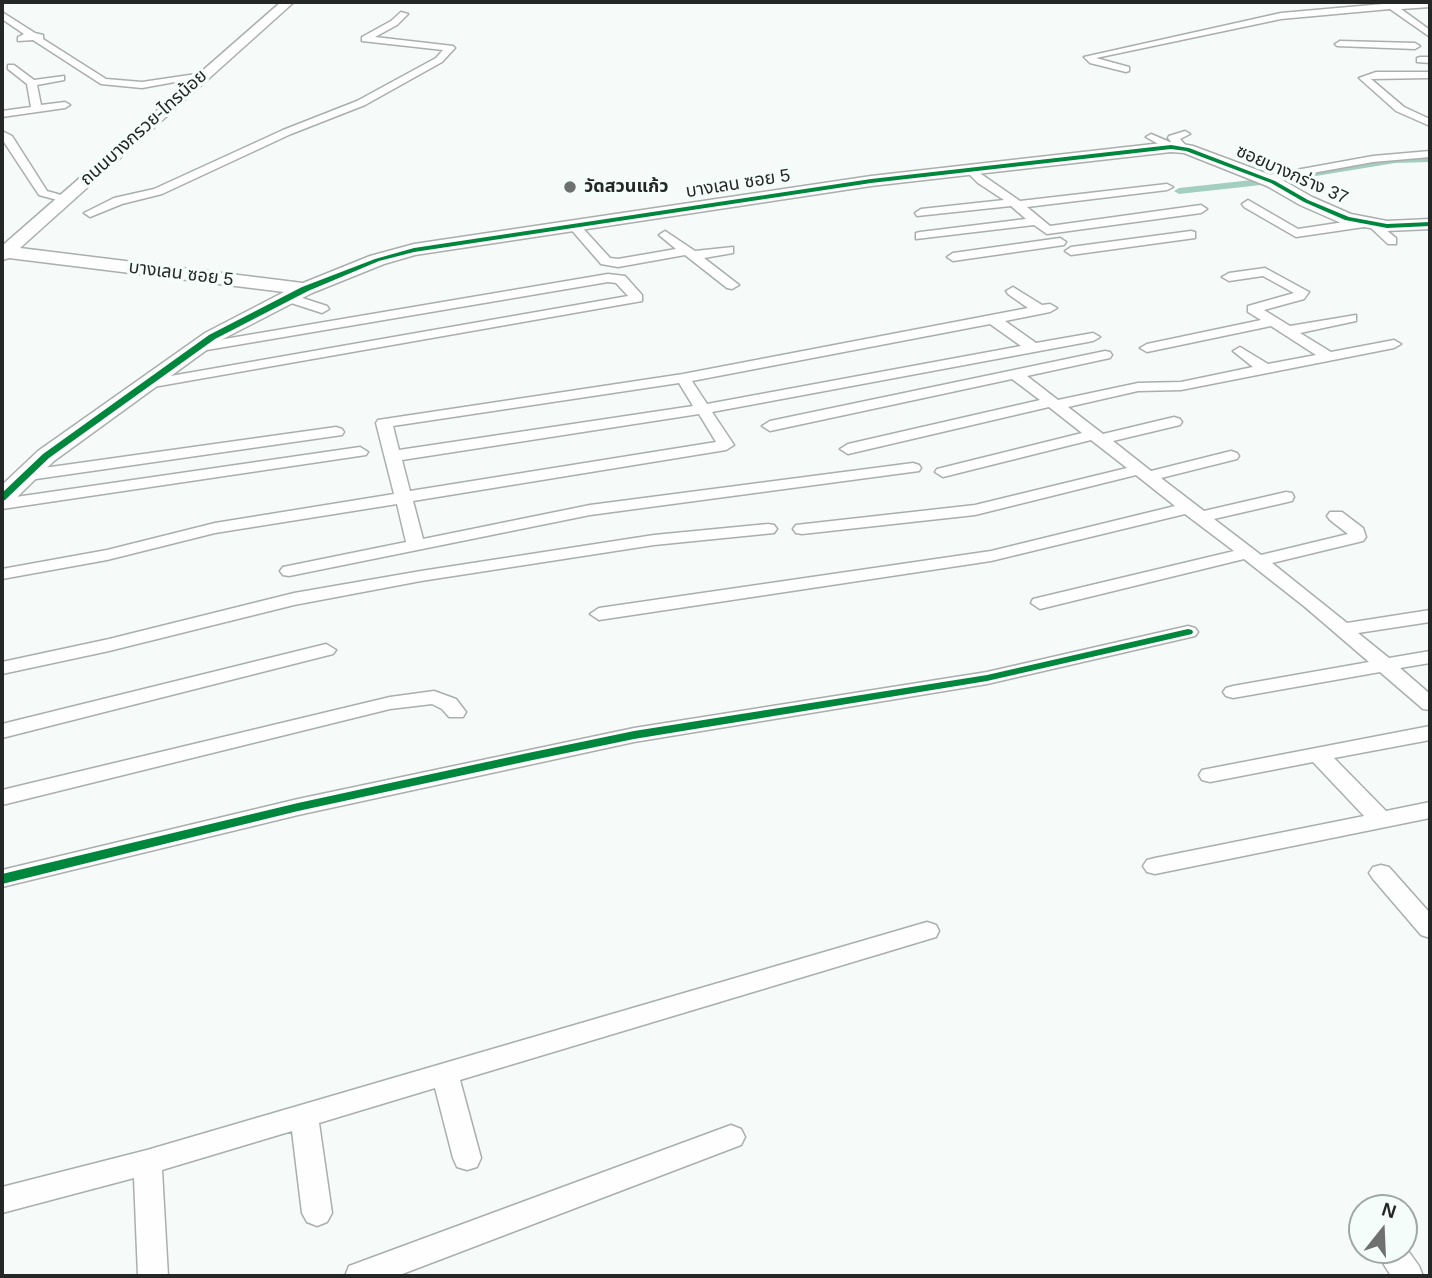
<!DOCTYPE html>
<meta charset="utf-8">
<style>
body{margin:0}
#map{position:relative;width:1432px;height:1278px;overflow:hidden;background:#f6fbf9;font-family:Helvetica,sans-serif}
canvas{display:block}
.frame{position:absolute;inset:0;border:4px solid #242726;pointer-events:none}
.north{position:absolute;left:1348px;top:1194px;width:70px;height:70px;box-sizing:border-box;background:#f4fdfa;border:2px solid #a1a7a5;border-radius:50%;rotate:18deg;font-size:19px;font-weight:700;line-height:28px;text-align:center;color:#242726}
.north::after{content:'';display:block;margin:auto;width:24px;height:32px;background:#6e7170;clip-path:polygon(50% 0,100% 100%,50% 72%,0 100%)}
</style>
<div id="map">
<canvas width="1432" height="1278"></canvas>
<div class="frame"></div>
<div class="north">N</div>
</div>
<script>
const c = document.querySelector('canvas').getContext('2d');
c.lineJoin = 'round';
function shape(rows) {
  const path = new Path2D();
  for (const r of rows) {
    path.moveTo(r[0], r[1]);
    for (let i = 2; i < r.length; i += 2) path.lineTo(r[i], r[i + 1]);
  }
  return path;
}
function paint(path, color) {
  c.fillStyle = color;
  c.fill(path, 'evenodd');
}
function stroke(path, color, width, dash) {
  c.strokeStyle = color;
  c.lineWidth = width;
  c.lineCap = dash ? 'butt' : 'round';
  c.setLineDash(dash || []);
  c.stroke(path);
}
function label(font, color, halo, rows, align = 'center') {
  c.font = font + ' Helvetica,"Noto Sans Thai",sans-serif';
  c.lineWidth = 7;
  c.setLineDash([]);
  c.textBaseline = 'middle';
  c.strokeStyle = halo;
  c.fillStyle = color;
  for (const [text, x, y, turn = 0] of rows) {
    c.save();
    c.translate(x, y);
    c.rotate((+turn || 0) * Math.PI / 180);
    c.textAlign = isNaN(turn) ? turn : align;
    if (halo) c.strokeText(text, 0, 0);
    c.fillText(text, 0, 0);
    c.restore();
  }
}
const canal = shape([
 [1430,156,1430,162,1395,163,1261,185,1179,194,1174,191,1179,188,1261,179,1395,157,1430,156]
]);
const street = shape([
 [1382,2,1395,4,1430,2,1430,7,1401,9,1430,30,1430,37,1390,9,1281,19,1096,58,1129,67,1129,71,1126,72,1090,63,1084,57,1281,13,1383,4,1382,2],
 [2,12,35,33,43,35,43,39,106,79,142,82,203,73,208,76,142,88,101,84,33,40,18,41,18,37,24,34,2,19,2,12],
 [401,12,408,14,397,25,375,37,453,46,455,48,442,62,365,105,291,134,162,194,122,204,90,217,84,213,114,198,154,189,283,130,357,101,436,58,443,50,362,41,362,37,391,21,401,12],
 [1340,41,1415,43,1420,46,1415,49,1337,46,1335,44,1340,41],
 [1420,57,1430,57,1430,63,1417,62,1417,58,1420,57],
 [8,65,14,65,34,80,64,76,64,80,37,85,41,105,65,102,70,105,65,108,2,117,2,111,31,107,27,84,8,69,8,65],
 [1376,72,1430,72,1430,78,1371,79,1404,107,1430,119,1430,126,1396,111,1359,78,1376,72],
 [2,131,12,136,47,191,68,197,68,203,39,195,2,139,2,131],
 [1185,131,1190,134,1180,139,1188,148,1183,151,1176,147,1167,149,1146,137,1151,134,1172,143,1168,138,1169,136,1185,131],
 [1430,151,1430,157,1373,162,1263,182,1257,179,1263,176,1373,156,1430,151],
 [971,167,1020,201,1167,184,1173,187,1167,190,1027,207,1050,226,1201,205,1207,209,1201,213,1047,234,1034,225,916,239,916,233,920,232,1026,219,1011,206,917,216,915,213,921,209,1004,200,978,183,965,170,971,167],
 [1248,200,1298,229,1364,219,1370,223,1364,227,1296,237,1244,207,1242,204,1248,200],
 [1375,221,1396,238,1396,244,1388,244,1371,228,1371,222,1375,221],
 [575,223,579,224,610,258,618,259,676,249,659,235,665,231,695,251,733,247,733,253,704,258,739,285,732,289,727,288,685,255,618,267,601,264,569,227,575,223],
 [1191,231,1195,232,1195,238,1071,255,1065,251,1071,247,1191,231],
 [1060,238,1066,242,1064,245,953,261,947,257,953,253,1060,238],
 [1265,268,1309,292,1304,299,1264,310,1290,326,1356,315,1356,321,1300,333,1331,352,1394,340,1401,344,1394,348,1181,390,1138,391,1068,407,1103,434,1174,417,1180,419,1182,422,1180,425,1113,441,1151,471,1231,451,1237,453,1239,456,1237,459,1161,478,1204,511,1286,492,1292,493,1294,497,1292,501,1214,519,1261,555,1348,534,1330,520,1327,516,1330,512,1342,512,1363,528,1366,537,1363,541,1272,563,1347,623,1430,610,1430,622,1358,633,1389,658,1430,651,1430,663,1400,668,1430,694,1430,710,1423,709,1380,672,1233,698,1226,696,1223,692,1226,688,1233,686,1369,662,1305,607,1244,559,1040,609,1031,603,1033,599,1234,551,1185,514,991,561,599,620,590,614,599,608,991,551,1175,506,1136,475,975,515,802,534,796,533,793,529,796,525,975,505,1127,468,1091,440,943,477,935,472,937,469,1082,433,1049,407,848,454,840,449,848,444,1040,400,1012,379,770,431,762,426,770,421,1105,351,1110,352,1112,355,1110,358,1027,376,1058,400,1138,383,1181,382,1253,367,1233,351,1240,347,1268,364,1316,355,1271,326,1147,352,1140,348,1147,344,1261,320,1248,312,1248,306,1294,293,1263,276,1229,281,1222,277,1229,273,1265,268],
 [608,274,625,276,642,295,642,301,142,389,135,385,142,381,628,296,616,283,608,282,195,352,188,348,195,344,608,274],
 [1013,287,1042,305,1050,304,1057,308,1050,312,1005,321,1036,343,1093,333,1100,337,1093,341,712,412,734,445,726,450,413,501,423,539,590,505,913,463,919,465,921,468,919,471,590,515,289,576,283,575,280,571,283,567,406,542,397,504,215,533,107,560,2,579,2,569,107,550,215,523,394,494,376,423,378,420,683,374,1028,308,1008,294,1006,291,1013,287],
 [990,324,1021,346,707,404,692,381,990,324],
 [679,383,693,406,399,450,393,426,679,383],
 [699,414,716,442,410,491,402,460,699,414],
 [287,293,327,306,329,309,322,313,282,300,280,297,287,293],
 [336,427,342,429,344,432,342,435,22,481,14,476,22,471,336,427],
 [360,447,368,452,366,455,2,509,2,499,360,447],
 [768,524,774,525,777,529,774,533,654,545,421,581,294,605,109,651,2,674,2,662,109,639,294,593,421,571,654,535,768,524],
 [1188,626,1195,628,1198,632,1195,636,987,684,634,742,298,815,2,887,2,870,298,799,634,728,987,672,1188,626],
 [326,644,336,650,333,654,2,738,2,724,326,644],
 [434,691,456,699,466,712,463,717,449,717,442,709,432,704,390,709,2,805,2,790,390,697,434,691],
 [1430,726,1430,740,1334,758,1386,811,1430,802,1430,818,1155,874,1147,872,1143,866,1147,860,1155,858,1364,816,1313,762,1210,782,1202,780,1199,775,1202,770,1430,726],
 [1381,865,1389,867,1430,913,1430,938,1421,935,1373,879,1369,873,1373,867,1381,865],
 [927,922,936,925,939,931,936,937,460,1080,481,1158,477,1167,467,1170,457,1167,453,1158,435,1088,319,1123,332,1213,327,1222,317,1226,307,1222,302,1213,292,1131,162,1170,168,1276,138,1276,134,1178,2,1213,2,1187,147,1150,927,922],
 [731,1125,741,1129,745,1137,741,1145,397,1276,345,1276,349,1266,731,1125],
 [1404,1245,1419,1266,1423,1276,1391,1276,1375,1250,1404,1250,1404,1245]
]);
const secondary = shape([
 [281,2,294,2,20,248,303,283,370,256,414,244,871,176,1171,142,1193,146,1279,178,1312,197,1351,214,1387,221,1430,219,1430,229,1387,231,1341,223,1300,205,1267,186,1184,153,1171,152,871,186,415,255,384,264,312,293,219,341,54,461,11,503,2,505,2,485,38,451,205,333,284,292,9,258,2,260,2,246,281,2]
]);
const cycleway = shape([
 [1171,145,1189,148,1275,181,1308,200,1349,217,1387,224,1430,222,1430,226,1387,228,1345,220,1304,202,1271,183,1186,151,1171,149,871,183,414,252,379,261,308,291,215,339,49,458,5,500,2,501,2,493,43,454,209,335,302,287,375,259,414,248,871,179,1171,145],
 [1188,629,1192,630,1193,632,1192,634,987,681,634,739,528,761,298,811,2,884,2,874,298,803,528,753,634,731,987,675,1188,629]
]);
const markers = [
 [570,187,7,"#6e7170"]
];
const farStreetnames = [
 ["ถนนบางกรวย-ไทรน้อย",144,128,-42],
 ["ซอยบางกร่าง 37",1292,175,24],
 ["บางเลน ซอย 5",738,184,-9],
 ["บางเลน ซอย 5",181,274,7]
];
const farPoinames = [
 ["วัดสวนแก้ว",584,187]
];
paint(canal, '#a4cec0');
stroke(street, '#aaaead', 3);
stroke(secondary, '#aaaead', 3);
paint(street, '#fefefe');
paint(secondary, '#fefefe');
paint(cycleway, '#00873e');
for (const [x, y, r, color] of markers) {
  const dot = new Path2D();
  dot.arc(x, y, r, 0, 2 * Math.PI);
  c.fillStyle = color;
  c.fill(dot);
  stroke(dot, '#f4fdfa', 2.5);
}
label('18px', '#242726', '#f4fdfa', farStreetnames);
label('bold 18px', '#242726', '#f4fdfa', farPoinames, 'left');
</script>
